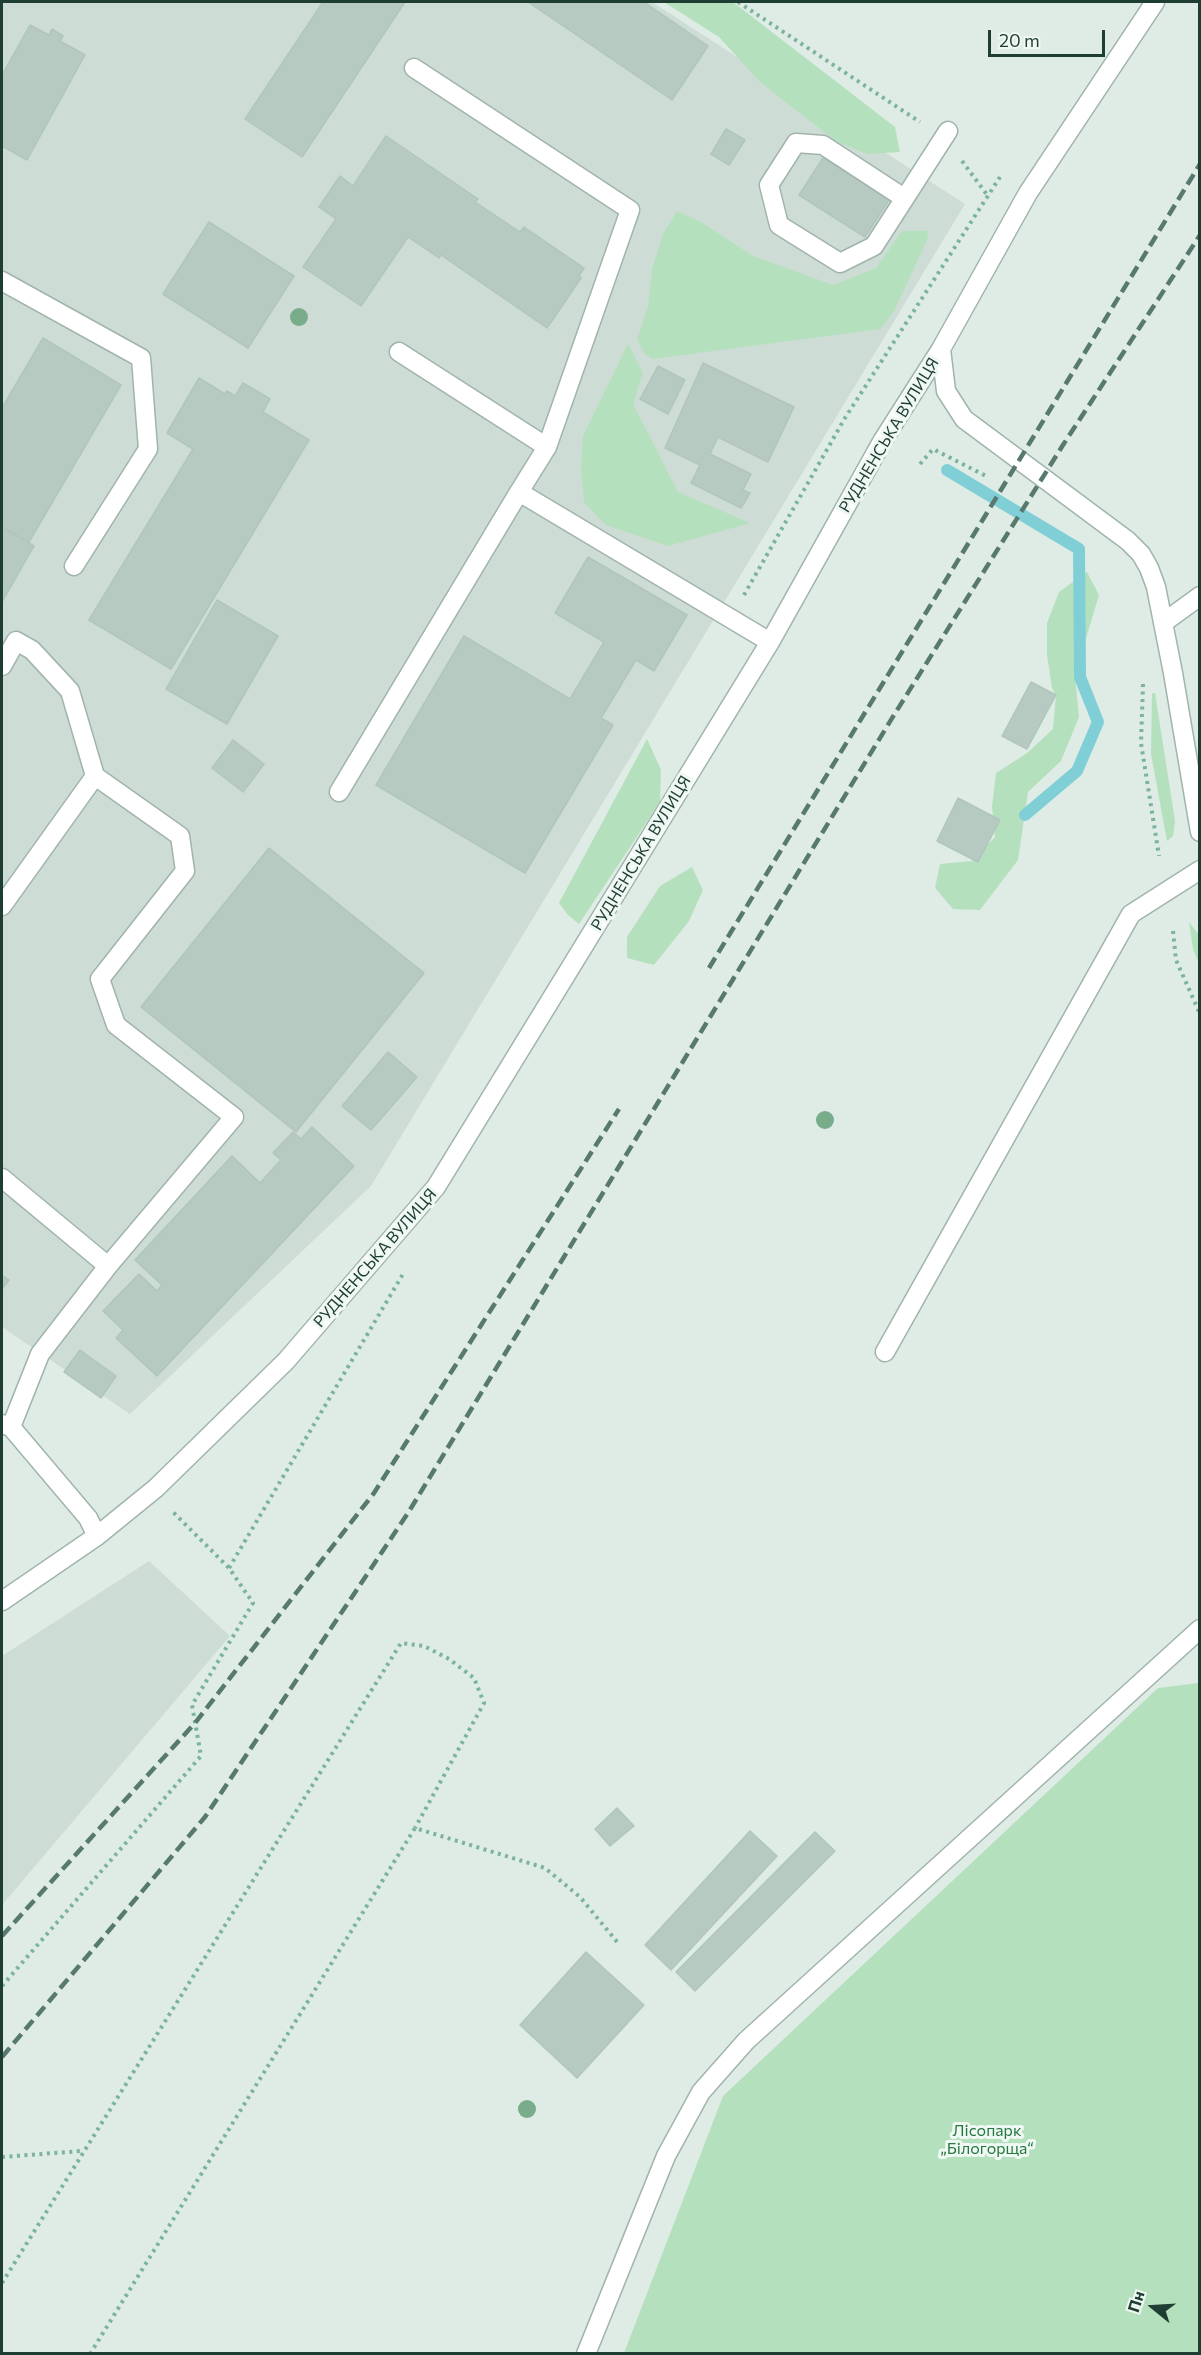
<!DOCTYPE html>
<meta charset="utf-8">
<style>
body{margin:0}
#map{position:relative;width:1201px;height:2355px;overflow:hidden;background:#deece5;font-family:Commissioner,sans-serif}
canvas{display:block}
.frame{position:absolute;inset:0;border:3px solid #1e3d33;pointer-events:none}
.north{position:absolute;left:1123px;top:2277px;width:60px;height:60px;-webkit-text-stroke:4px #eff8f3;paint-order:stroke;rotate:288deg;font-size:16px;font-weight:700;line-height:24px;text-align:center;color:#1e3d33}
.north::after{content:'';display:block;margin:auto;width:21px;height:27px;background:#1e3d33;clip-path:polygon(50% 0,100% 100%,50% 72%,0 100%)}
.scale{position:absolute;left:988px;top:30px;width:117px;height:27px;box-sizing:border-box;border:3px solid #1e3d33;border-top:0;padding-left:8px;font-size:18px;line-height:21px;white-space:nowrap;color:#1e3d33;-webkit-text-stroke:4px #eff8f3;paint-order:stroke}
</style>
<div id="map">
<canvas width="1201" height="2355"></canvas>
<div class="frame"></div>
<div class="north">Пн</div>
<div class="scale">20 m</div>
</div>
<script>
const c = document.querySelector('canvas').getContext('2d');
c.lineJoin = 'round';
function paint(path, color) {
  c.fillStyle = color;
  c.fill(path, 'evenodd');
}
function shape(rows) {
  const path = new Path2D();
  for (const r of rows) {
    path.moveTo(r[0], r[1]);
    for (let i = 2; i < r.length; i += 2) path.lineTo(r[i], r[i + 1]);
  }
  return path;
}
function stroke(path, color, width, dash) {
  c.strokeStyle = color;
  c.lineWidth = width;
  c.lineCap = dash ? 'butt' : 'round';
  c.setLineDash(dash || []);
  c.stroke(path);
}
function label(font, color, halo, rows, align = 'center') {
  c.font = font + ' Commissioner,sans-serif';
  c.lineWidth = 6;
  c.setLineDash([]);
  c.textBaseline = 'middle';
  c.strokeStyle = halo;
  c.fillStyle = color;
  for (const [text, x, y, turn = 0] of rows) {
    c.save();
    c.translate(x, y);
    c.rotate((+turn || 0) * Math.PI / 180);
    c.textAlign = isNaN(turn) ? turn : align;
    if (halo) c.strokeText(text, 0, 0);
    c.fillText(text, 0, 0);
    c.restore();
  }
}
const built = shape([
 [2,2,652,2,965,204,371,1186,130,1414,2,1327],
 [149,1561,230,1636,2,1905,2,1656]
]);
const green = shape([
 [664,2,733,2,895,127,900,152,867,154,836,141,760,82,719,37],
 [677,211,701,222,753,256,833,285,876,268,902,231,928,231,927,240,894,311,880,329,652,359,644,353,637,339,648,307,652,269,663,234],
 [628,344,643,373,633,404,678,492,750,523,668,546,606,525,584,502,581,469,583,436],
 [1087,572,1099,595,1075,675,1079,717,1061,761,1028,792,1018,860,980,910,953,909,935,888,940,864,972,861,995,837,992,806,996,773,1027,753,1053,729,1056,695,1052,688,1047,655,1047,623,1059,592],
 [1152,693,1155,693,1175,821,1173,836,1167,841,1151,754],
 [647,739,661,770,660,802,579,924,568,915,559,903],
 [692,867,703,890,689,921,654,965,627,958,627,937,660,886],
 [1189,922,1199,935,1199,964,1193,949],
 [1199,1683,1199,2353,624,2353,723,2096,1158,1688]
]);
const stream = shape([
 [947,470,1079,549,1080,677,1098,722,1077,771,1025,815]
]);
const building = shape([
 [323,2,405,2,302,157,245,119,323,2],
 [528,2,644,2,708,46,672,100,528,2],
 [30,25,49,35,52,29,63,36,60,41,85,55,27,160,2,146,2,75,30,25],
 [726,129,745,140,729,165,711,154,726,129],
 [386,136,478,199,475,202,520,232,524,227,584,268,579,276,581,278,547,328,441,255,439,258,408,237,361,306,303,267,336,219,319,207,340,176,353,186,386,136],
 [823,158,889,200,865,237,799,195,823,158],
 [209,222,294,276,248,348,163,294,209,222],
 [43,338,121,385,29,542,2,527,2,408,43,338],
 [703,363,794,407,768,462,718,437,710,454,751,474,743,490,750,493,741,508,691,483,700,465,665,448,703,363],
 [658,366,685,380,668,414,640,399,658,366],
 [199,378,225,394,227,391,235,396,243,383,270,399,263,412,309,440,171,669,89,620,193,449,167,433,199,378],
 [2,527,34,546,2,602,2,527],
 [588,557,687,615,654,671,636,660,601,718,613,725,525,873,376,785,464,636,570,699,604,642,555,613,588,557],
 [217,600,278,636,227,724,166,689,217,600],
 [1031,682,1056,695,1027,749,1002,736,1031,682],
 [233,740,264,764,243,792,212,768,233,740],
 [958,798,1000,820,978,862,937,841,958,798],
 [269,848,424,973,296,1132,141,1007,269,848],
 [388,1052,417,1077,371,1130,342,1106,388,1052],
 [312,1127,354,1166,157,1376,116,1338,123,1330,103,1311,139,1274,157,1291,162,1285,135,1260,232,1156,260,1183,281,1160,273,1153,293,1132,301,1139,312,1127],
 [2,1275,9,1280,2,1289,2,1275],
 [80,1350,116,1376,101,1398,64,1372,80,1350],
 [617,1808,634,1826,610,1846,595,1829,617,1808],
 [750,1831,777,1856,671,1970,645,1945,750,1831],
 [815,1832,835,1851,695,1991,676,1972,815,1832],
 [586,1952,644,2005,577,2078,520,2025,586,1952]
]);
const path = shape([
 [738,2,920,122],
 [962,161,988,196],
 [920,464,933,449,988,477],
 [744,595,845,418,1000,177],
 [1143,684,1141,743,1159,856],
 [1173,931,1176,960,1200,1014],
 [229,1568,403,1274],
 [2,1986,201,1756,192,1705,253,1603,229,1568,173,1512],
 [2,2157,81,2151],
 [2,2283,401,1643,424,1646,449,1659,474,1678,484,1703,415,1828],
 [90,2354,415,1828,545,1868,580,1897,618,1943]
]);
const minor = shape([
 [414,68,630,210,547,447,519,492,770,642],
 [904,198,823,145,796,143,769,185,779,225,840,263,874,246,948,131],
 [2,281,141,358,148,449,74,566],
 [941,349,946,391,964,419,1128,541,1141,554,1149,568,1156,587,1173,673,1200,832],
 [399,352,547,447],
 [1163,623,1200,596],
 [2,666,16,641,32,650,70,691,95,776],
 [339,792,519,492],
 [2,906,95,776,180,836,185,871,100,979,116,1025,234,1117,108,1266,40,1354,11,1427],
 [2,1178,108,1266],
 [885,1352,1131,914,1200,870],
 [2,1424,11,1427,88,1518,97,1536],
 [2,1601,97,1536,156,1488,286,1361,436,1187,770,642,883,440,941,349,1028,193,1155,2],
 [586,2354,666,2156,701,2092,746,2041,1200,1629]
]);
const rail = shape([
 [709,968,1200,164],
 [2,1936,195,1723,374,1493,619,1109],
 [2,2057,205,1817,408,1513,894,715,1063,445,1200,235]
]);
const trees = [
 [299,317],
 [825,1120],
 [527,2109]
];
const streetNames = [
 ["РУДНЕНСЬКА ВУЛИЦЯ",889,435,-59],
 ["РУДНЕНСЬКА ВУЛИЦЯ",641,853,-59],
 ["РУДНЕНСЬКА ВУЛИЦЯ",375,1258,-49]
];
const parkNames = [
 ["Лісопарк",987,2131],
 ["„Білогорща“",987,2149]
];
paint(built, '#cddcd4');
paint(green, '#b5e0be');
stroke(stream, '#80cfd7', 12);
paint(building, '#b6cac1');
stroke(building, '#b0c6bc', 1.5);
stroke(minor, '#a1b4ac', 21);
stroke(path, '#7bb39e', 4, [3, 4.5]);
stroke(minor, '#fff', 18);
stroke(rail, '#58796e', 4.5, [12, 6]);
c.fillStyle = '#78ac8a';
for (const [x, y] of trees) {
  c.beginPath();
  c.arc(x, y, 9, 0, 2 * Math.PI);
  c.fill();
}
label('16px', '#1e3d33', '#eff8f3', streetNames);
label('16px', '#247840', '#eff8f3', parkNames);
</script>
